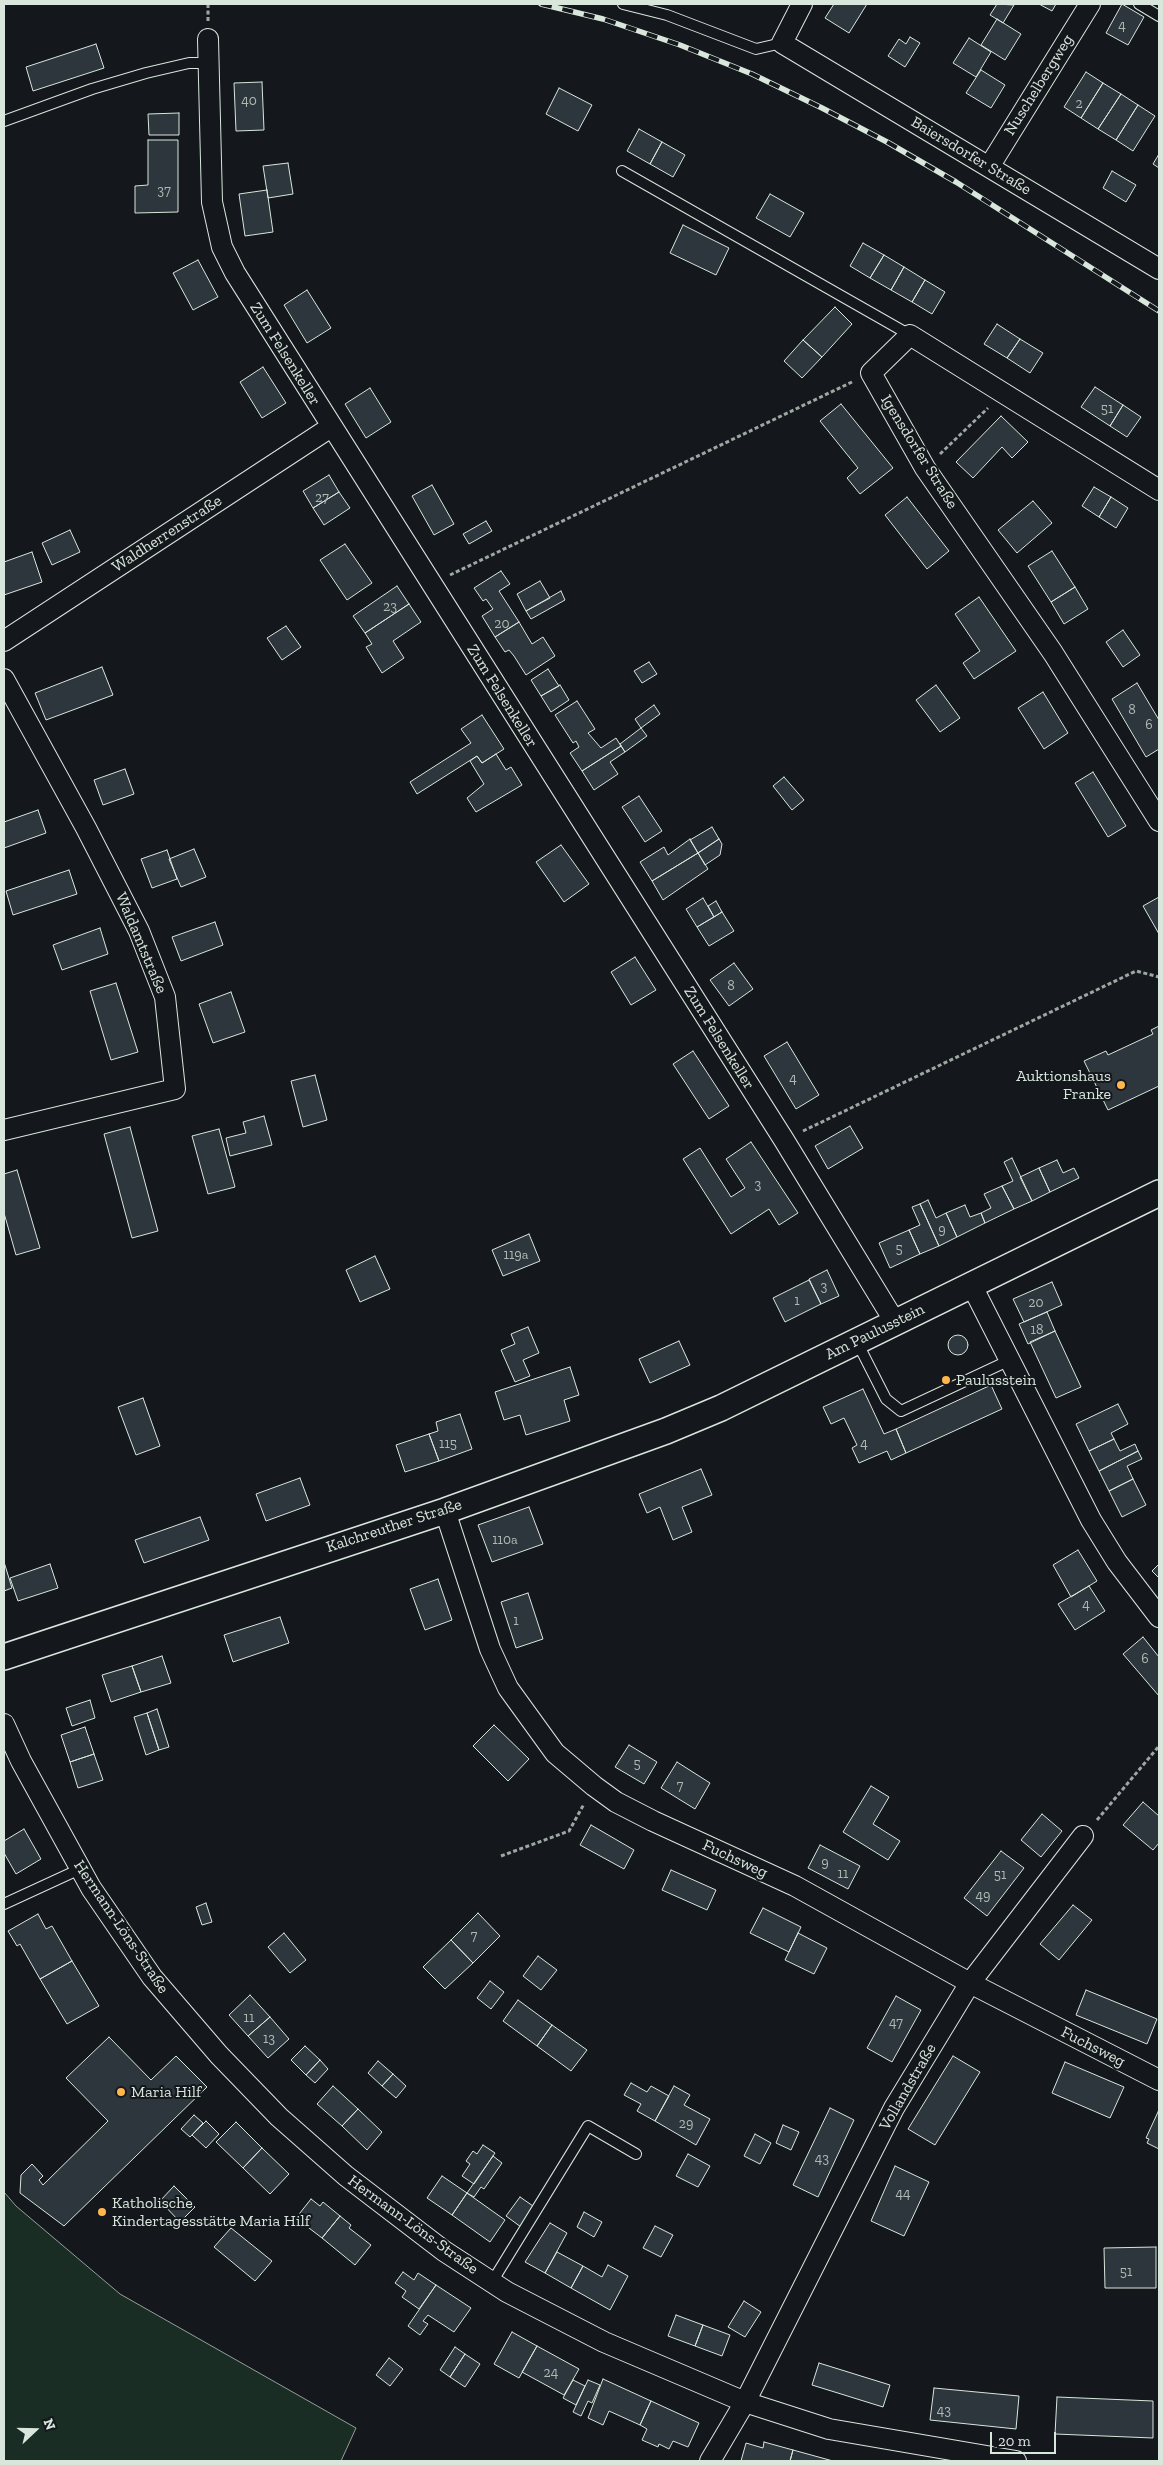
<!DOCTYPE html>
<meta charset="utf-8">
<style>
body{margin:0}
#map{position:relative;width:1163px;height:2465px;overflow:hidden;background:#14181c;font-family:"Zilla Slab",serif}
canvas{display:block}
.frame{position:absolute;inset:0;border:5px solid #d8e6dc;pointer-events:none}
.north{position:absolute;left:10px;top:2405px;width:50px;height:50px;-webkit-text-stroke:4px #14181c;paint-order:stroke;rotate:69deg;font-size:14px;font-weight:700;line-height:20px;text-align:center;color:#d8e6dc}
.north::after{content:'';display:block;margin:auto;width:18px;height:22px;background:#d8e6dc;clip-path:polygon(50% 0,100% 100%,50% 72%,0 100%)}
.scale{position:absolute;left:990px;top:2432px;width:66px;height:22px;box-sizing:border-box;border:2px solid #d8e6dc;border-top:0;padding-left:6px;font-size:15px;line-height:18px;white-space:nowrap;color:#d8e6dc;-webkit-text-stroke:4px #14181c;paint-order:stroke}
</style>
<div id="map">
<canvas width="1163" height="2465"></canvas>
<div class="frame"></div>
<div class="north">N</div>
<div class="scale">20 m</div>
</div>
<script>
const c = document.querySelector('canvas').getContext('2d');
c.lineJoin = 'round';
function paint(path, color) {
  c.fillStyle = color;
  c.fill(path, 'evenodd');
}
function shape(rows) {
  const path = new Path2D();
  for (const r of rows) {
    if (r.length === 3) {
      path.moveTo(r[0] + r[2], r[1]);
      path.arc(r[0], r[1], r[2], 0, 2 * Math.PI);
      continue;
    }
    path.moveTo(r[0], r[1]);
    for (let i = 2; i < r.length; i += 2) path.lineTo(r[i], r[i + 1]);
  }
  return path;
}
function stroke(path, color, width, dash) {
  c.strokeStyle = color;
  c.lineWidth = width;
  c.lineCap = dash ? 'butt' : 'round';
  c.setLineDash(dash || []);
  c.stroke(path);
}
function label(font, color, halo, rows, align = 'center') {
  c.font = font + ' "Zilla Slab",serif';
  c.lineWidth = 4;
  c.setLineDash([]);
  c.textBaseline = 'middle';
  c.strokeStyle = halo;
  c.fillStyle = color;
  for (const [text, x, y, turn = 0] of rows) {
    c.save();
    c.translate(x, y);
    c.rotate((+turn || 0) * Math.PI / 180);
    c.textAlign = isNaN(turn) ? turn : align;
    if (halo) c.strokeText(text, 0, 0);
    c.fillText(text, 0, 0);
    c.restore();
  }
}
const green = shape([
 [4,2192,16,2206,120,2294,356,2428,341,2461,4,2461,4,2192]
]);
const building = shape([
 [834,4,867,4,849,33,825,18,834,4],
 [997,4,1014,5,1003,23,990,15,997,4],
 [1039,4,1056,4,1052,11,1039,4],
 [1122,4,1144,17,1128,45,1106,33,1122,4],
 [997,19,1021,34,1005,60,981,45,997,19],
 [910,37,920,43,905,67,888,56,899,39,906,44,910,37],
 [969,38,991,52,976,77,953,63,969,38],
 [96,44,104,68,33,91,26,67,96,44],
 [981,70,1005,85,991,108,966,93,981,70],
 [1086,72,1103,83,1081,118,1064,107,1086,72],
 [262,82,264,130,236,131,234,83,262,82],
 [1103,83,1121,94,1098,129,1081,118,1103,83],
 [559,88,592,105,578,131,546,114,559,88],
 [1121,94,1138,105,1116,140,1098,129,1121,94],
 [1138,105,1155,116,1133,151,1116,140,1138,105],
 [179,113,179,135,149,135,148,114,179,113],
 [639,129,662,142,650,164,627,151,639,129],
 [148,140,178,140,178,212,135,213,135,186,148,185,148,140],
 [662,142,685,155,673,177,650,164,662,142],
 [1159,154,1159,168,1153,164,1159,154],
 [288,163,293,194,268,198,263,166,288,163],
 [1112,171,1136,185,1126,202,1103,188,1112,171],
 [267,190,273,232,245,236,239,194,267,190],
 [770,194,804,213,790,237,756,218,770,194],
 [683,225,729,248,716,275,670,253,683,225],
 [863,243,884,255,870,278,850,266,863,243],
 [884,255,904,267,891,290,870,278,884,255],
 [198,260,218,297,193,310,173,273,198,260],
 [904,267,925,280,912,302,891,290,904,267],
 [925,280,945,292,932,314,912,302,925,280],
 [307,290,331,328,307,343,284,305,307,290],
 [835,307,852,324,822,357,803,340,835,307],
 [997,324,1020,339,1007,358,984,344,997,324],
 [1020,339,1043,353,1030,373,1007,358,1020,339],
 [803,340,822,357,802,378,784,361,803,340],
 [263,367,286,403,262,418,240,382,263,367],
 [1095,387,1123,405,1110,426,1081,407,1095,387],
 [370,388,391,422,366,438,345,404,370,388],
 [841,404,893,468,860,494,847,478,858,468,820,421,841,404],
 [1123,405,1141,417,1127,437,1110,426,1123,405],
 [1001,416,1028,442,1012,458,1002,447,973,478,956,462,1001,416],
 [329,475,339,492,313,508,303,491,329,475],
 [432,485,454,524,434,535,412,496,432,485],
 [1094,487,1111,497,1099,517,1082,506,1094,487],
 [339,492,350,508,324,525,313,508,339,492],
 [907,497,949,551,927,569,885,515,907,497],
 [1111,497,1128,508,1116,528,1099,517,1111,497],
 [1033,501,1052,523,1017,553,998,530,1033,501],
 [486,521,492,531,469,544,463,534,486,521],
 [70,530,80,552,52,565,42,543,70,530],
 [345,544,372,583,347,600,320,560,345,544],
 [1052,551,1075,587,1051,602,1028,566,1052,551],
 [32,552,42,582,4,595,4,562,32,552],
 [501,571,510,584,499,591,519,622,495,637,482,616,493,609,486,599,483,601,474,588,501,571],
 [540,581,550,598,526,611,517,594,540,581],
 [397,586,409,604,365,633,353,616,397,586],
 [1075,587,1088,609,1064,624,1051,602,1075,587],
 [561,591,565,600,531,619,526,611,561,591],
 [979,597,1016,651,974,679,963,663,980,651,955,614,979,597],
 [409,604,421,622,393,641,404,658,382,673,366,647,372,644,365,633,409,604],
 [519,622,532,644,543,637,555,656,526,675,514,656,509,650,505,652,495,637,519,622],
 [286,626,301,647,282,660,267,638,286,626],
 [1123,630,1140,655,1123,667,1106,642,1123,630],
 [649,662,657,674,642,683,634,671,649,662],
 [102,667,113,695,46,720,35,693,102,667],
 [548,669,559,686,541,696,531,680,548,669],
 [1137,683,1159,720,1159,749,1146,757,1112,699,1137,683],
 [560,685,569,700,551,712,541,696,560,685],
 [936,685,960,718,940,732,916,700,936,685],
 [1043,692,1068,733,1044,749,1018,708,1043,692],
 [577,701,595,729,588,733,601,748,616,738,621,746,582,771,570,753,579,747,576,741,573,743,555,715,577,701],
 [654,705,660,714,641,728,635,719,654,705],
 [482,715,504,749,482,763,477,756,417,794,410,782,471,743,461,729,482,715],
 [641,728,647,736,625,752,620,744,641,728],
 [621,746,625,752,610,762,618,774,594,790,582,771,621,746],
 [496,754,506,770,511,767,522,785,476,812,467,798,484,784,470,761,477,756,482,763,496,754],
 [125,769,134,794,103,805,94,780,125,769],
 [1093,772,1126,826,1108,837,1075,783,1093,772],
 [784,777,804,800,792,810,773,786,784,777],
 [639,796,662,831,645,842,622,807,639,796],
 [38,810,46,833,4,848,4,822,38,810],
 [712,827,719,839,698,853,690,840,712,827],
 [690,839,698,853,652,881,640,862,664,847,668,855,690,839],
 [719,839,722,844,720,855,705,865,698,853,719,839],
 [561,845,589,884,564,902,536,862,561,845],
 [194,849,206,877,181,887,169,859,194,849],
 [167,850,177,879,152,888,141,859,167,850],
 [698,853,708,869,663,900,652,881,698,853],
 [69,870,77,894,13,915,6,891,69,870],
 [1159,897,1159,934,1143,906,1159,897],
 [703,898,714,917,697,927,686,909,703,898],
 [716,901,722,912,714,917,708,906,716,901],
 [722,912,734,931,709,946,697,927,722,912],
 [215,922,223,945,181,961,172,937,215,922],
 [100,928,108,954,62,970,53,945,100,928],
 [635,957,656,990,631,1005,611,972,635,957],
 [734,963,753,989,729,1006,710,980,734,963],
 [116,983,138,1052,111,1060,90,991,116,983],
 [231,992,245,1032,213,1043,199,1004,231,992],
 [1159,1026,1159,1086,1108,1110,1084,1061,1106,1051,1108,1055,1153,1034,1151,1030,1159,1026],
 [787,1042,819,1095,796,1109,764,1056,787,1042],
 [693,1051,729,1106,709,1119,673,1064,693,1051],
 [315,1075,327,1120,303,1127,291,1081,315,1075],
 [264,1116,272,1145,230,1156,226,1138,246,1133,243,1122,264,1116],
 [850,1126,863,1148,828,1169,815,1146,850,1126],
 [130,1127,158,1231,132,1238,104,1134,130,1127],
 [219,1129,235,1187,208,1194,192,1136,219,1129],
 [751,1142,798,1213,779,1225,769,1209,731,1234,683,1159,700,1148,731,1197,745,1188,726,1159,751,1142],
 [1012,1158,1032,1201,1014,1209,1002,1186,1013,1181,1004,1162,1012,1158],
 [1057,1160,1063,1173,1074,1168,1079,1178,1050,1192,1039,1168,1057,1160],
 [1039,1168,1050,1192,1032,1201,1020,1177,1039,1168],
 [17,1170,40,1248,16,1255,4,1213,4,1174,17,1170],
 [1002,1186,1014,1209,985,1223,981,1213,991,1208,984,1194,1002,1186],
 [928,1200,936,1218,946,1213,957,1237,939,1246,920,1204,928,1200],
 [920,1204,939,1246,920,1254,909,1230,920,1225,912,1207,920,1204],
 [965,1205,970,1217,981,1213,985,1223,957,1237,946,1213,965,1205],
 [909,1230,920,1254,890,1268,879,1243,909,1230],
 [529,1234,540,1261,503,1276,492,1250,529,1234],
 [375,1256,390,1289,360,1302,346,1270,375,1256],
 [827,1270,839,1296,821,1304,809,1279,827,1270],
 [809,1280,821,1304,785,1322,773,1298,809,1280],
 [1052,1282,1062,1305,1024,1322,1013,1299,1052,1282],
 [1047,1312,1055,1331,1028,1344,1019,1324,1047,1312],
 [528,1327,539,1353,523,1360,530,1376,515,1382,501,1350,515,1344,511,1334,528,1327],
 [1055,1331,1081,1387,1056,1398,1030,1342,1055,1331],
 [958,1345,10],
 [679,1341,690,1365,650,1383,639,1359,679,1341],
 [570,1367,579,1395,564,1400,570,1421,526,1435,520,1415,504,1420,495,1392,570,1367],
 [991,1385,1002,1409,906,1453,896,1429,991,1385],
 [863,1389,884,1434,896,1429,906,1453,891,1460,887,1451,859,1463,852,1448,857,1445,844,1418,831,1424,823,1407,863,1389],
 [143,1398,160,1446,136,1455,118,1407,143,1398],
 [1118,1404,1128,1424,1111,1433,1114,1439,1089,1451,1076,1424,1118,1404],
 [460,1414,472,1449,439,1461,429,1434,438,1431,436,1422,460,1414],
 [429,1434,439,1461,405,1472,396,1445,429,1434],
 [1114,1439,1120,1451,1135,1444,1138,1451,1099,1471,1089,1451,1114,1439],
 [1138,1451,1142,1459,1127,1466,1133,1479,1109,1491,1099,1471,1138,1451],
 [701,1469,712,1495,682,1507,692,1532,673,1540,660,1507,647,1513,639,1494,701,1469],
 [300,1478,310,1505,266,1521,256,1494,300,1478],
 [1133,1479,1146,1505,1122,1517,1109,1491,1133,1479],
 [529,1507,543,1544,492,1562,478,1525,529,1507],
 [200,1517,209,1540,144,1563,135,1540,200,1517],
 [1078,1550,1097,1581,1071,1597,1053,1565,1078,1550],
 [4,1562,12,1588,4,1591,4,1562],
 [50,1564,58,1588,18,1601,10,1578,50,1564],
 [1159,1564,1159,1578,1152,1571,1159,1564],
 [438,1579,452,1620,425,1630,410,1589,438,1579],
 [1089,1586,1105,1611,1075,1630,1058,1604,1089,1586],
 [528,1593,543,1639,516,1648,501,1602,528,1593],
 [280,1617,289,1643,233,1662,224,1635,280,1617],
 [1143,1637,1159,1657,1159,1696,1123,1654,1143,1637],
 [162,1656,171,1683,141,1692,132,1666,162,1656],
 [132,1666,141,1692,111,1702,102,1675,132,1666],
 [90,1700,95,1718,72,1726,66,1708,90,1700],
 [157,1709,169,1747,159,1750,147,1713,157,1709],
 [147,1713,159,1750,146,1755,134,1717,147,1713],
 [494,1725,529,1759,508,1781,473,1746,494,1725],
 [85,1727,94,1754,70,1762,61,1735,85,1727],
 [629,1745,657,1762,644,1784,615,1767,629,1745],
 [94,1754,103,1780,78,1788,70,1762,94,1754],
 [677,1762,710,1783,695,1809,661,1788,677,1762],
 [871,1786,889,1797,873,1824,900,1841,888,1860,843,1832,871,1786],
 [1143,1802,1159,1816,1159,1843,1153,1850,1123,1825,1143,1802],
 [1042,1814,1062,1831,1041,1857,1021,1840,1042,1814],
 [591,1825,634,1850,624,1869,580,1845,591,1825],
 [24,1829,41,1859,16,1874,4,1853,4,1841,24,1829],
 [820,1845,860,1866,848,1889,808,1868,820,1845],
 [1001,1851,1024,1868,987,1916,964,1898,1001,1851],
 [671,1870,716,1890,707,1910,662,1890,671,1870],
 [206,1903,212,1922,202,1925,196,1907,206,1903],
 [1073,1905,1092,1920,1059,1960,1040,1944,1073,1905],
 [763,1908,801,1927,789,1952,750,1933,763,1908],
 [478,1913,500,1936,473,1963,451,1940,478,1913],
 [38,1914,46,1929,52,1926,72,1961,40,1979,20,1944,17,1946,8,1931,38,1914],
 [284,1933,306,1960,290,1973,268,1947,284,1933],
 [798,1933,827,1948,814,1974,785,1960,798,1933],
 [451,1940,473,1963,445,1989,423,1967,451,1940],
 [538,1956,557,1970,541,1990,523,1976,538,1956],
 [72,1961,99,2006,67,2024,40,1979,72,1961],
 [490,1981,504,1992,491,2009,477,1998,490,1981],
 [1086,1990,1157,2019,1147,2044,1076,2015,1086,1990],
 [250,1995,270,2017,248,2036,229,2015,250,1995],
 [896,1996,921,2010,892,2062,867,2048,896,1996],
 [518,2000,552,2025,537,2046,503,2021,518,2000],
 [270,2017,289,2039,268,2058,248,2036,270,2017],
 [552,2025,587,2050,571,2071,537,2046,552,2025],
 [109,2037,151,2080,176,2056,207,2087,64,2226,20,2193,21,2175,32,2164,43,2176,39,2180,43,2185,108,2121,66,2078,109,2037],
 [305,2046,320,2060,306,2075,291,2060,305,2046],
 [953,2056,980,2072,935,2145,908,2129,953,2056],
 [320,2060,328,2069,315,2083,306,2075,320,2060],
 [378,2061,393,2074,382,2086,368,2073,378,2061],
 [1065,2062,1124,2087,1110,2118,1052,2093,1065,2062],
 [393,2074,406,2086,396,2098,382,2086,393,2074],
 [631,2083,647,2092,651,2086,669,2096,655,2121,637,2111,641,2104,624,2095,631,2083],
 [333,2086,358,2109,342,2126,317,2104,333,2086],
 [674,2086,690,2095,684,2105,710,2119,696,2145,655,2121,674,2086],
 [830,2108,854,2120,818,2197,793,2185,830,2108],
 [358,2109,382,2132,367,2150,342,2126,358,2109],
 [1158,2112,1159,2113,1159,2149,1147,2143,1149,2139,1146,2138,1158,2112],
 [194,2115,203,2123,190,2137,181,2129,194,2115],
 [206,2121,219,2134,206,2148,192,2135,206,2121],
 [236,2122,262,2148,243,2168,216,2142,236,2122],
 [783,2125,799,2132,791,2150,776,2143,783,2125],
 [755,2134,771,2143,760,2164,744,2156,755,2134],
 [483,2145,495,2153,474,2184,462,2176,470,2164,466,2161,473,2151,477,2154,483,2145],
 [262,2148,289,2174,270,2194,243,2168,262,2148],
 [688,2154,710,2166,698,2187,676,2176,688,2154],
 [493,2156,502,2163,484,2189,481,2187,474,2197,467,2193,493,2156],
 [895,2166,929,2182,904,2236,871,2221,895,2166],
 [442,2176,467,2193,452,2215,427,2198,442,2176],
 [174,2186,195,2207,180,2222,160,2201,174,2186],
 [467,2193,505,2220,490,2242,452,2215,467,2193],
 [520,2197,533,2206,521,2227,506,2216,520,2197],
 [311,2199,320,2206,323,2202,340,2216,322,2238,296,2218,311,2199],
 [584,2212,602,2222,594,2237,577,2227,584,2212],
 [340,2216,351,2225,349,2228,371,2245,355,2265,322,2238,340,2216],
 [550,2223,567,2233,545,2273,525,2262,550,2223],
 [655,2226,673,2235,661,2257,643,2248,655,2226],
 [231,2228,272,2261,255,2281,214,2247,231,2228],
 [1156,2247,1156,2288,1105,2288,1104,2248,1156,2247],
 [557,2252,583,2266,571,2288,545,2273,557,2252],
 [608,2265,628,2276,610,2310,571,2288,583,2266,602,2277,608,2265],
 [403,2272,414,2280,418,2273,436,2285,419,2309,402,2297,406,2291,395,2283,403,2272],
 [436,2285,471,2308,454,2332,428,2315,423,2321,428,2324,420,2335,408,2326,436,2285],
 [744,2301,761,2312,745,2337,728,2327,744,2301],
 [676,2315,703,2325,695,2346,668,2336,676,2315],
 [703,2325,730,2335,722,2356,695,2346,703,2325],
 [512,2332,537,2346,519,2378,494,2364,512,2332],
 [537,2346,579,2369,564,2395,522,2372,537,2346],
 [455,2347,465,2354,450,2377,440,2370,455,2347],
 [465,2354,480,2364,465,2387,450,2377,465,2354],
 [389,2358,403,2369,390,2386,376,2375,389,2358],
 [819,2363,890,2385,883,2407,812,2385,819,2363],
 [603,2379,651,2401,640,2425,609,2411,603,2425,588,2418,603,2379],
 [573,2380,585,2386,576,2405,563,2398,573,2380],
 [588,2380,600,2385,592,2403,588,2401,581,2416,573,2412,588,2380],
 [934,2388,1019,2396,1016,2429,930,2420,934,2388],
 [1057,2397,1153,2401,1153,2438,1055,2434,1057,2397],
 [651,2401,699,2423,688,2447,673,2441,669,2449,659,2444,658,2447,642,2440,647,2429,640,2425,651,2401],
 [764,2442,793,2450,790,2461,741,2461,746,2443,763,2448,764,2442],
 [793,2450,833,2461,790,2461,793,2450]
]);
const path = shape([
 [208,21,208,4],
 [940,454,988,408],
 [450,575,852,382],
 [803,1131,1136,971,1159,977],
 [1097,1820,1159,1746],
 [501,1856,569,1831,584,1804]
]);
const service = shape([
 [623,4,667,15,756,49,782,43],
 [1139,4,1159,16],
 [4,121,92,89,146,73,189,63,208,63],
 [622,171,910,335],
 [857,1342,886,1399,901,1411,1010,1360],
 [4,1904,80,1869],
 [492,2282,588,2126,636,2154]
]);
const minor = shape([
 [802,4,782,43,1159,269],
 [208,39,212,202,222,247,235,273,784,1140,895,1322],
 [989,167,1090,4],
 [1159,490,910,335,871,373,925,468,1053,653,1159,821],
 [4,641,331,427],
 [4,679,86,828,139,931,165,997,175,1089,4,1130],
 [971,1284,1091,1520,1117,1562,1159,1617],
 [445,1511,490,1649,508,1688,555,1753,594,1786,616,1802,653,1821,795,1886,970,1983,1159,2080],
 [4,1724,21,1761,91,1888,152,1977,219,2055,279,2117,346,2176,444,2251,507,2292,604,2342,745,2402,829,2429,1016,2461],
 [710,2461,745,2402,894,2108,970,1983,1083,1836]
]);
const tertiary = shape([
 [4,1657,445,1511,666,1431,721,1408,1159,1193]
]);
const rail = shape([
 [541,4,603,19,680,45,752,74,822,108,887,142,956,182,1159,311]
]);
const markers = [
 [1121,1085,5,"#ffb74d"],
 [946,1380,5,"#ffb74d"],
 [121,2092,5,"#ffb74d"],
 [102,2212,5,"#ffb74d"]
];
const numberNames = [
 ["4",1122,26],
 ["40",249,101],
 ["2",1079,104],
 ["37",164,191],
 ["51",1107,409],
 ["27",322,498],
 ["23",390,607],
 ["20",502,624],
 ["8",1132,710],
 ["6",1149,725],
 ["8",731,986],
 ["4",793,1079],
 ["3",758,1185],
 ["9",942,1230],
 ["5",899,1249],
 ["119a",516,1255],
 ["3",824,1287],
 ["1",797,1301],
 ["20",1036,1303],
 ["18",1037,1330],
 ["115",448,1444],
 ["4",864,1444],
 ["110a",505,1540],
 ["4",1086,1605],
 ["1",516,1621],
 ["6",1145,1659],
 ["5",637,1764],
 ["7",680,1786],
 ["9",825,1863],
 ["11",843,1874],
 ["51",1000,1875],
 ["49",983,1896],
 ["7",474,1936],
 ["11",249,2018],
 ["47",896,2023],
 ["13",269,2039],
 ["29",686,2124],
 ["43",822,2159],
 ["44",903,2194],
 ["51",1126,2272],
 ["24",551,2373],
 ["43",944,2411]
];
const streetNames = [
 ["Nuschelbergweg",1039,85,-58],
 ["Baiersdorfer Straße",971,156,31],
 ["Zum Felsenkeller",285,354,58],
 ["Igensdorfer Straße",919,452,58],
 ["Waldherrenstraße",167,534,-33],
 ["Zum Felsenkeller",502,696,58],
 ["Waldamtstraße",141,943,67],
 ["Zum Felsenkeller",719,1038,58],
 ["Am Paulusstein",875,1332,-26],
 ["Kalchreuther Straße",394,1526,-18],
 ["Fuchsweg",735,1859,25],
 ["Hermann-Löns-Straße",121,1927,56],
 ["Fuchsweg",1093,2047,27],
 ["Vollandstraße",908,2087,-60],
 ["Hermann-Löns-Straße",413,2225,36]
];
const poiNames = [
 ["Auktionshaus",1111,1076,"right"],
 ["Franke",1111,1094,"right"],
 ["Paulusstein",956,1380],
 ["Maria Hilf",131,2092],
 ["Katholische",112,2203],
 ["Kindertagesstätte Maria Hilf",112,2221]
];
paint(green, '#1a2d24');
stroke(green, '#939e99', 1);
paint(building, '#2c363c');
stroke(building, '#d8e6dc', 1);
stroke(service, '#d8e6dc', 12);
stroke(minor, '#d8e6dc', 22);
stroke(tertiary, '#d8e6dc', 28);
stroke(path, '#9da8a2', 3, [4, 2.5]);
stroke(service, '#14181c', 10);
stroke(minor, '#14181c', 20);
stroke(tertiary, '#14181c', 25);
stroke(rail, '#d8e6dc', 5.5);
stroke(rail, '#14181c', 4, [11]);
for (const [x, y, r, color] of markers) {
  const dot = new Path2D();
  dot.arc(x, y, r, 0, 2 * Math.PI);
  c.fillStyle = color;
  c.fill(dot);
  stroke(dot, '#14181c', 2);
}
label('14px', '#adbab4', null, numberNames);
label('16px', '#d8e6dc', '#14181c', streetNames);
label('16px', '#d8e6dc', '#14181c', poiNames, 'left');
</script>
